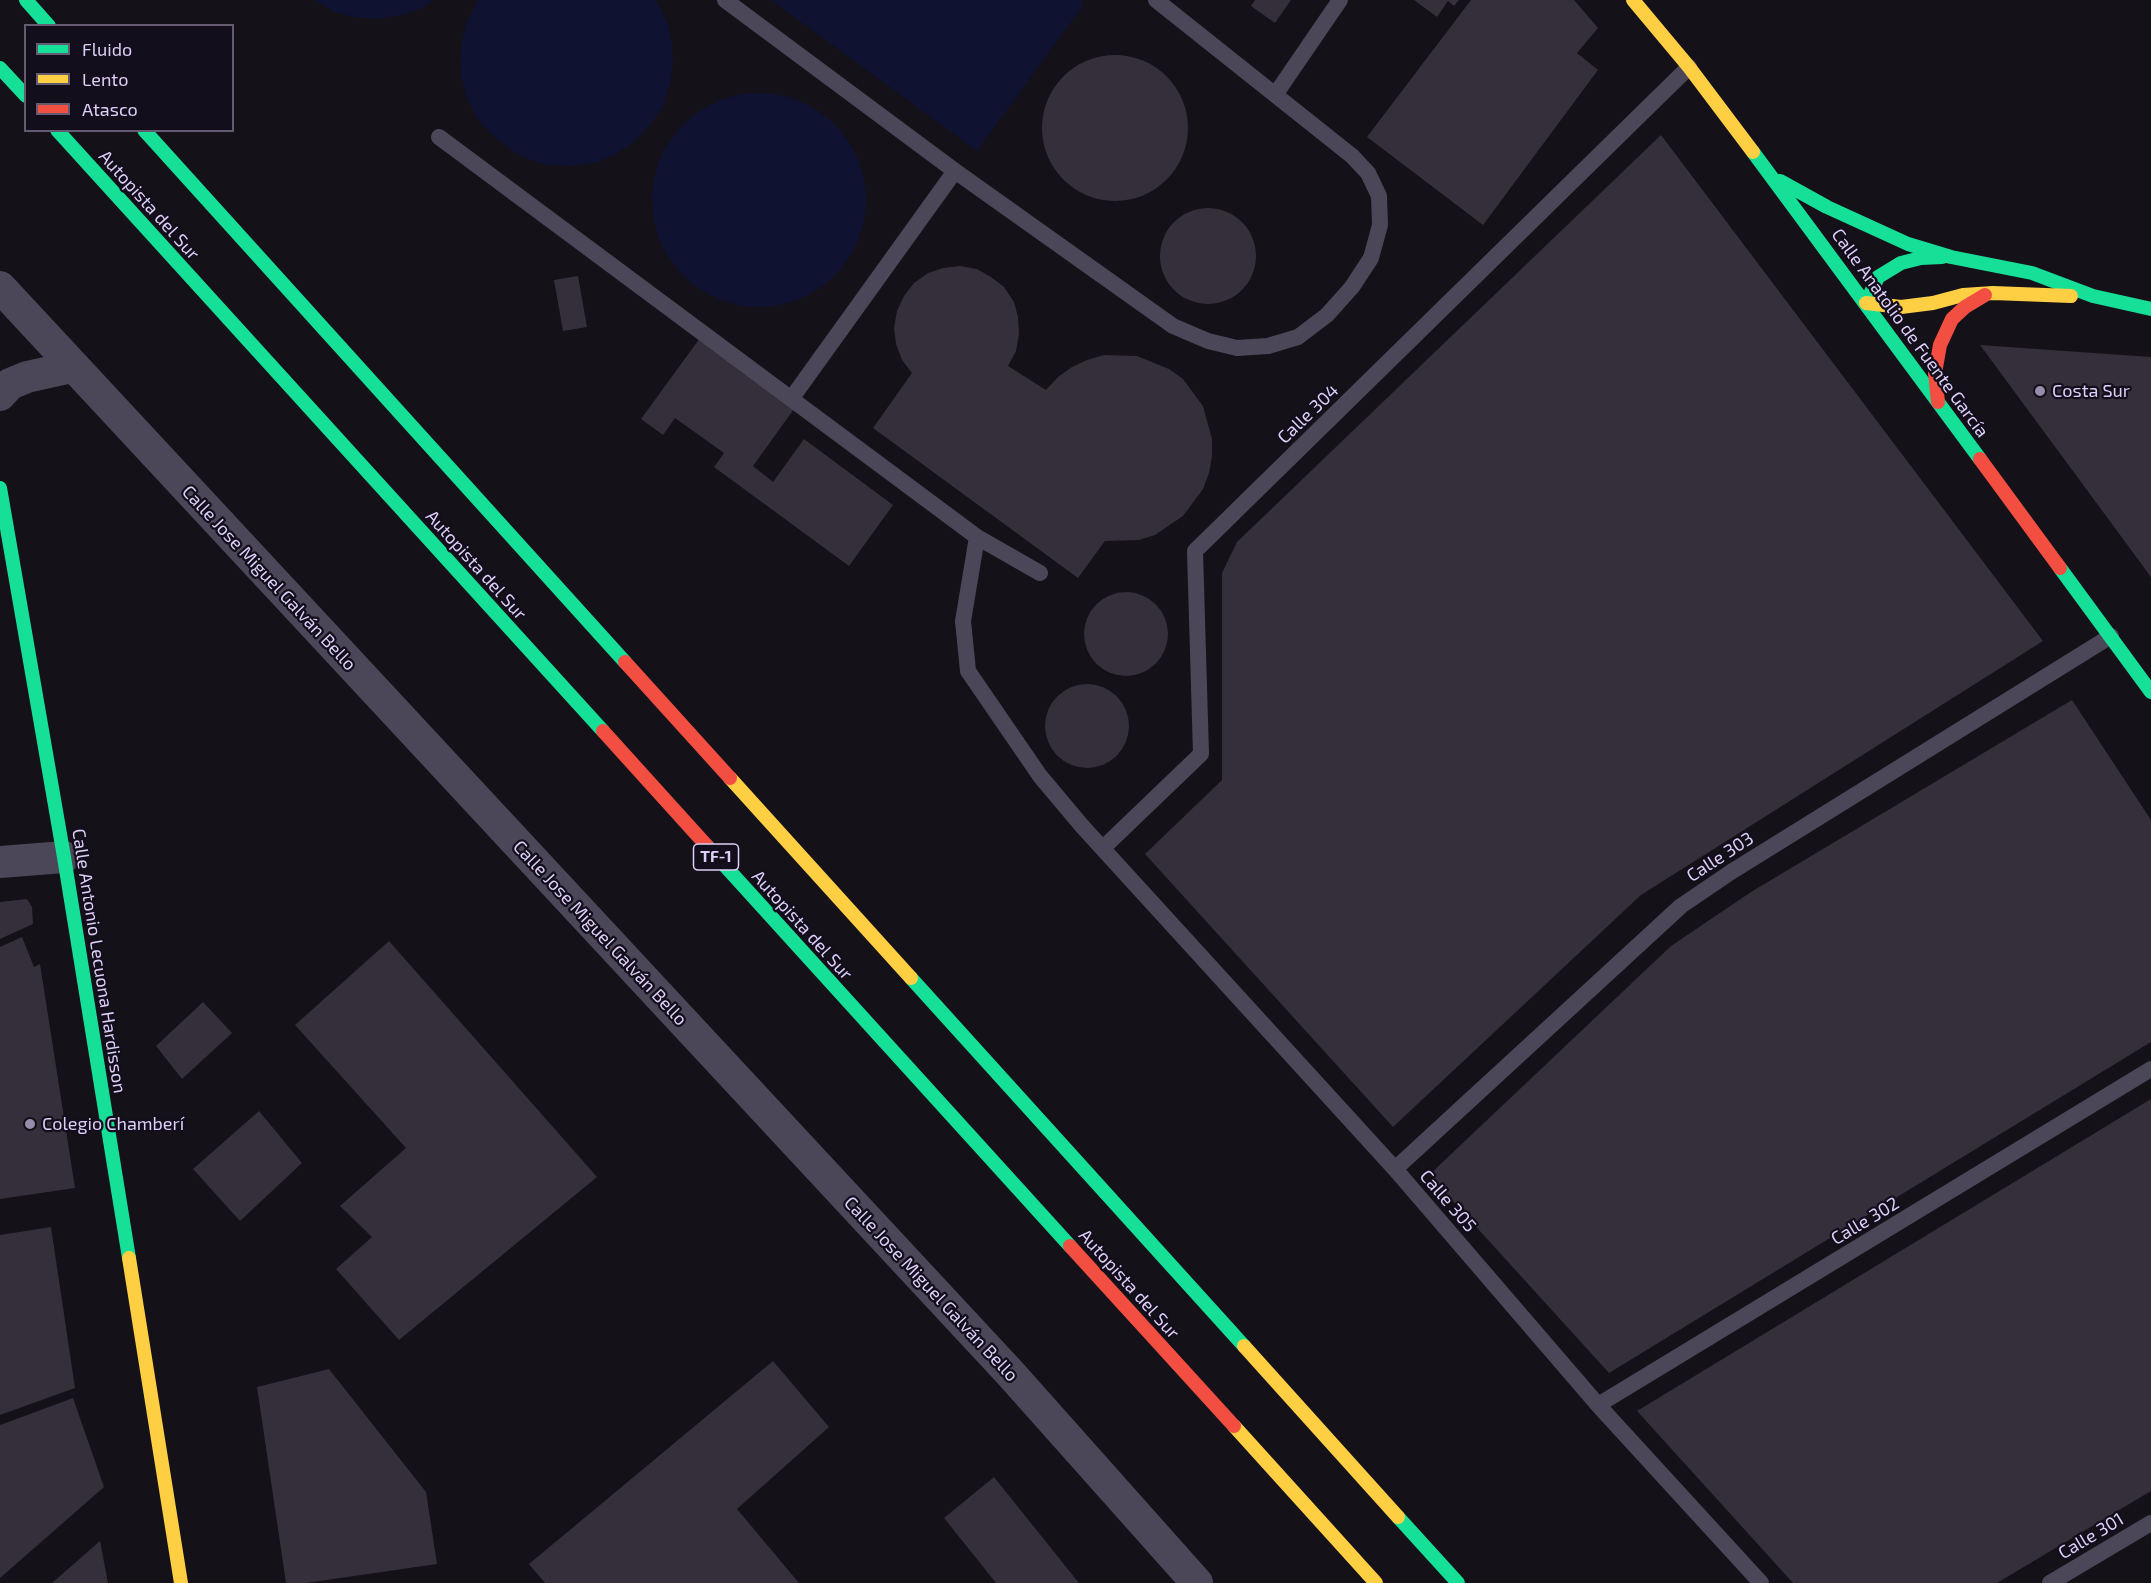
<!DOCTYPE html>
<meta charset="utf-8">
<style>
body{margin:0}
#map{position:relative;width:2151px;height:1583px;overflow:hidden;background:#141118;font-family:"Exo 2",sans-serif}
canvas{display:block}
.legend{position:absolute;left:24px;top:24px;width:210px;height:108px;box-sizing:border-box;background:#130e1b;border:2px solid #645b73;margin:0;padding:8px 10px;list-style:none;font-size:18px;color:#decff8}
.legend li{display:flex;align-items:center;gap:12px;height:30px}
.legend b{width:30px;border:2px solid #645b73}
</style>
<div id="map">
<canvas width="2151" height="1583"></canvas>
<ul class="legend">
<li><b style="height:8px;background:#16e098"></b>Fluido</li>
<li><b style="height:8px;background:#ffcf43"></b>Lento</li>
<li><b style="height:8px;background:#f24e42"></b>Atasco</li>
</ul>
</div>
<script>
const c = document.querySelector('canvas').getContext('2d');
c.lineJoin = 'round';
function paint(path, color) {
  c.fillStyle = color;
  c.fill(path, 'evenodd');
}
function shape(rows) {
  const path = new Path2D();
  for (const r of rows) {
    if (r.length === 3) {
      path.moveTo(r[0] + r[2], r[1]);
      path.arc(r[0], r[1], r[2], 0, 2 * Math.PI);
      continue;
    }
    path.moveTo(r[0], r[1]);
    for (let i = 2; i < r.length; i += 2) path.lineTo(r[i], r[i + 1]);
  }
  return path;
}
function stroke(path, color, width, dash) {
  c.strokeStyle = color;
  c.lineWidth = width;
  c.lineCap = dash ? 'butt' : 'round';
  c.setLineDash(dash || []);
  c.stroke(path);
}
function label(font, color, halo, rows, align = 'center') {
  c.font = font + ' "Exo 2",sans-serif';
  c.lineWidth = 4.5;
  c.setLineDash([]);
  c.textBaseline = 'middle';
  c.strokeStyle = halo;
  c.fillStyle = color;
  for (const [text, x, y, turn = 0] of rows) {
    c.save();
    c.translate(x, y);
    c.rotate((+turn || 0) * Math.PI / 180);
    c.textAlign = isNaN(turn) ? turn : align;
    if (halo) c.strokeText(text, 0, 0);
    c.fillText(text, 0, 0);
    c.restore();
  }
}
const water = shape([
 [314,0,434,0,422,8,402,15,378,19,354,17,335,12],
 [478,0,656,0,667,22,672,43,673,66,669,88,662,108,650,125,633,143,614,155,595,163,571,166,547,165,528,159,512,151,490,133,477,118,467,98,461,77,460,55,462,39,467,22],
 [771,0,1079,0,1084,4,977,151],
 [759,200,107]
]);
const building = shape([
 [1255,0,1291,0,1275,23,1251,6],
 [1414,0,1459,0,1454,6,1448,1,1437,17],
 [1471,0,1574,0,1598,28,1577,53,1598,70,1483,225,1367,137],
 [1115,128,73],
 [1661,135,2043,641,1641,895,1393,1127,1145,854,1222,780,1222,573,1237,542],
 [1208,256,48],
 [960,266,977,269,991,277,1004,287,1014,302,1018,317,1019,334,1016,351,1008,366,1046,390,1058,377,1072,367,1087,360,1104,355,1137,356,1169,369,1183,379,1203,406,1212,439,1212,456,1209,473,1203,489,1183,516,1155,535,1139,540,1105,541,1078,578,873,428,912,373,902,360,896,344,894,328,897,311,904,296,914,283,928,273,943,268],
 [578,276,587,327,563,331,554,280],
 [700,338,794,409,753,466,773,482,804,439,893,505,849,566,714,467,724,453,675,418,663,435,641,419],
 [1980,345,2151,357,2151,577],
 [1126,634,42],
 [1087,726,42],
 [2072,700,2151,820,2151,1042,1609,1373,1429,1175,1671,946,1751,892],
 [27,899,32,907,33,924,0,939,0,902],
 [22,937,34,967,40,964,75,1188,0,1199,0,947],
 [389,941,597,1177,399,1340,336,1269,372,1237,340,1206,406,1148,295,1025],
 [203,1002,232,1033,182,1079,156,1046],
 [2151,1099,2151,1491,1997,1583,1793,1583,1637,1411],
 [259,1111,302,1163,240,1221,193,1169],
 [51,1227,75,1388,0,1415,0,1235],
 [773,1361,829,1427,737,1509,799,1583,545,1583,529,1564],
 [329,1369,426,1492,437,1564,306,1583,286,1583,257,1387],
 [73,1398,104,1487,0,1578,0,1425],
 [994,1477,1079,1583,996,1583,944,1518],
 [100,1541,108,1583,52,1583]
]);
const lane = shape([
 [725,0,955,171,1173,326,1208,341,1237,348,1268,346,1298,337,1327,315,1352,287,1371,258,1380,225,1379,196,1368,173,1352,156,1156,0],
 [1275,95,1340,0],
 [439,137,977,537,1040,573],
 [791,399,955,171],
 [977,537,963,621,968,671,1040,776,1082,826,1395,1169,1598,1405,1761,1583],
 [1103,848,1201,754,1195,551,1689,67],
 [1395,1169,1681,906,1731,872,2111,636],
 [1598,1405,2151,1069],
 [2050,1583,2151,1523]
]);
const street = shape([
 [0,287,1010,1373,1197,1583],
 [0,395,10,384,27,377,72,367],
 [0,862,64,857]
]);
const fast = shape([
 [26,0,49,26],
 [0,68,26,96],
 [57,130,603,731],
 [144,130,625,662],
 [1753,152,1980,459],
 [1780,181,1827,207,1908,244,1951,257,2032,273,2093,296,2151,309],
 [1866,303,1878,277,1901,263,1921,258,1942,257],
 [0,488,64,857,129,1258],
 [2060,568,2151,692],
 [707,846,1070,1246],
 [911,978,1244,1346],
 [1398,1517,1458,1583]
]);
const slow = shape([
 [1633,0,1689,67,1753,152],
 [1866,303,1901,307,1933,303,1963,295,1993,293,2071,296],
 [730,778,911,978],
 [129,1258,181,1583],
 [1244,1346,1398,1517],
 [1234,1426,1376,1583]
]);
const jam = shape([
 [1938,402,1935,373,1940,345,1952,319,1965,307,1985,295],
 [1980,459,2060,568],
 [625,662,730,778],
 [603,731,707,846],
 [1070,1246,1234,1426]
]);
const markers = [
 [2040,391,6,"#978caa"],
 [30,1124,6,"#978caa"]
];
const shields = [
 [716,857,45]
];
const shieldNames = [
 ["TF-1",716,857]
];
const streetNames = [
 ["Autopista del Sur",149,205,48],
 ["Calle Anatolio de Fuente García",1910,333,54],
 ["Calle 304",1308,414,-44],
 ["Autopista del Sur",476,565,48],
 ["Calle Jose Miguel Galván Bello",269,578,47],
 ["Calle 303",1720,857,-33],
 ["Autopista del Sur",802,925,48],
 ["Calle Jose Miguel Galván Bello",600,933,47],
 ["Calle Antonio Lecuona Hardisson",99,961,81],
 ["Calle 305",1448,1201,49],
 ["Calle 302",1865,1221,-31],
 ["Autopista del Sur",1129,1284,48],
 ["Calle Jose Miguel Galván Bello",931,1289,47],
 ["Calle 301",2091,1536,-31]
];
const poiNames = [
 ["Costa Sur",2052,391],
 ["Colegio Chamberí",42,1124]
];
paint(water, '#0f1331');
paint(building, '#342f3b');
stroke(lane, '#4b4758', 16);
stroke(street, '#4b4758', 32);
stroke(fast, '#16e098', 14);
stroke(slow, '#ffcf43', 14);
stroke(jam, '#f24e42', 14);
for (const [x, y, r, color] of markers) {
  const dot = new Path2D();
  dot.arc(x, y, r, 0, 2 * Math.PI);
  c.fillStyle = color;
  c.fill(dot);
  stroke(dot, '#130e1b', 2);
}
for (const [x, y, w] of shields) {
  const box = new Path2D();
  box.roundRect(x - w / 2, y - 13, w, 26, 4.5);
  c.fillStyle = '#130e1b';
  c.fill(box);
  stroke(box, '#decff8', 1.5);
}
label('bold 16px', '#decff8', null, shieldNames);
label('18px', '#decff8', '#130e1b', streetNames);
label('18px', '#decff8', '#130e1b', poiNames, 'left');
</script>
